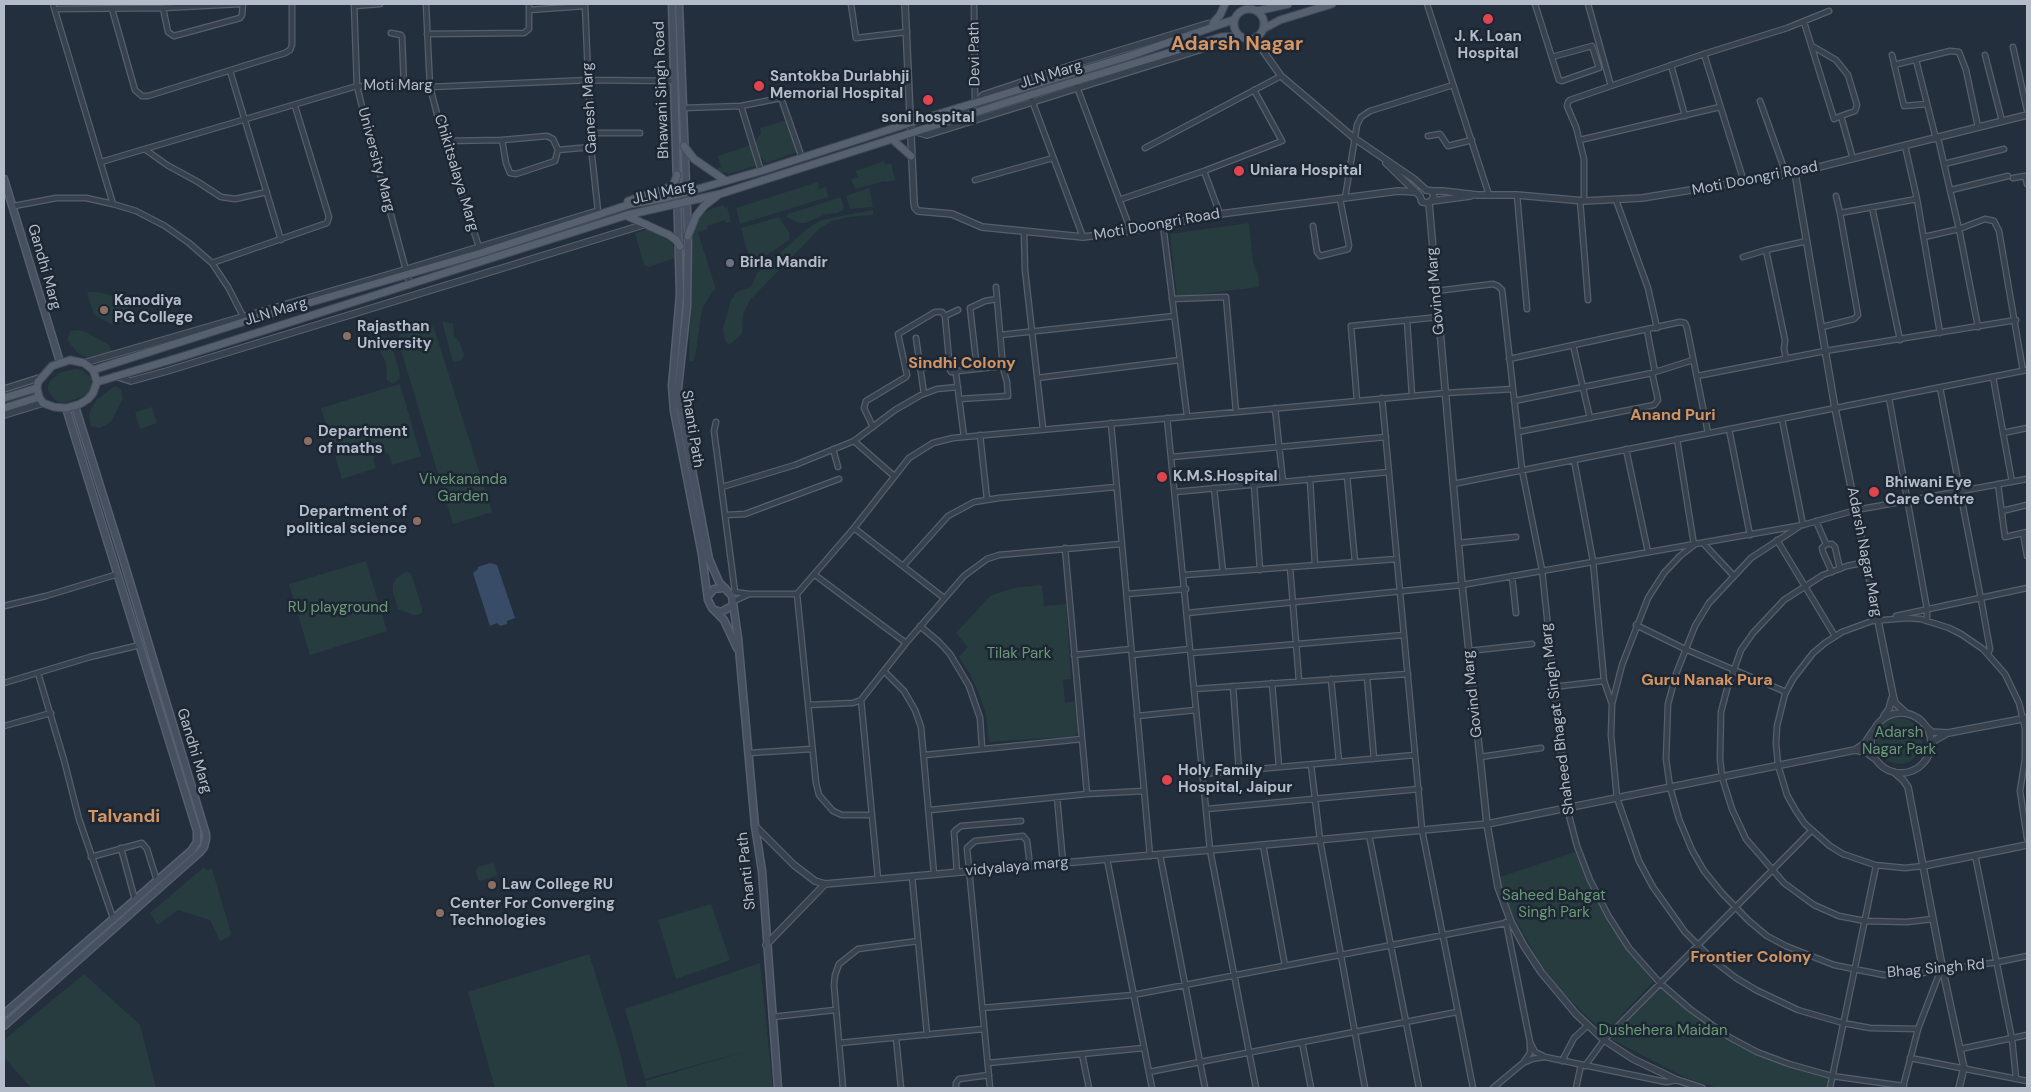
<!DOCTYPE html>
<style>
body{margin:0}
#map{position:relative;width:2031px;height:1092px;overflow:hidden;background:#242f3e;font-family:"DM Sans",sans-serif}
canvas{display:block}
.frame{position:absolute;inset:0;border:5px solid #b4bcc9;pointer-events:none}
</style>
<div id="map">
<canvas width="2031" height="1092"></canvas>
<div class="frame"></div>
</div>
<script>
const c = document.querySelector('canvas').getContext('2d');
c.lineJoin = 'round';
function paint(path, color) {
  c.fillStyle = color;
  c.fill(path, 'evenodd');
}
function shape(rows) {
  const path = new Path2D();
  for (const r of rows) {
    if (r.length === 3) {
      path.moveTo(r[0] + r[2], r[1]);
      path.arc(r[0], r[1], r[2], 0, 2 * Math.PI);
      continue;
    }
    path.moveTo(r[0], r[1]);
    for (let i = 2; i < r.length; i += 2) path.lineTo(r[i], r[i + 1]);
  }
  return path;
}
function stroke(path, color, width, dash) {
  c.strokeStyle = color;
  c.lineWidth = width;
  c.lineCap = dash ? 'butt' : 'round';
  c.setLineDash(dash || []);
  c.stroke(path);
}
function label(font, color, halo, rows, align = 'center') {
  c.font = font + ' "DM Sans",sans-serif';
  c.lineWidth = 5;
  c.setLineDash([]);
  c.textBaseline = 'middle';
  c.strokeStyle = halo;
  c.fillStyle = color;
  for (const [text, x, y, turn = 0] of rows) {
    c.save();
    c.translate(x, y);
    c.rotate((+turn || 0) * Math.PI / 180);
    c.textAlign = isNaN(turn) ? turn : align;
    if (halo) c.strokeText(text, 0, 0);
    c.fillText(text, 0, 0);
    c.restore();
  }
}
const green = shape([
 [787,120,797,152,766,163,760,156,756,145,757,138,761,134,760,128],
 [751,145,755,166,729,174,714,170,721,167,718,156],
 [884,161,885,165,891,163,895,180,886,182,885,181,855,189,851,179,858,177,856,171],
 [818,182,819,189,826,187,828,197,740,224,736,208],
 [869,188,873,207,850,209,846,196],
 [841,197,844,209,838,213,826,214,805,223,799,223,787,217,788,214],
 [723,205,725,208,727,207,731,222,726,223,725,220,707,226,708,229,698,232,716,290,712,292,702,309,695,357,693,361,689,361,692,242,697,224,702,215,713,208],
 [873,210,873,215,848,217,832,221,820,228,750,300,743,314,742,334,729,345,725,340,723,328,731,300,737,292,751,287,757,273,807,229,821,220],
 [779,217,790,234,789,240,762,258,751,256,748,253,741,228],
 [1249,223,1253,263,1258,274,1259,287,1177,297,1170,234],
 [649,229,673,244,675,258,649,267,644,265,635,233],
 [87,292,99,292,116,297,129,308,136,318,113,325,94,315],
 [418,321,427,323,434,328,492,512,453,524,398,340,401,330,408,324],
 [442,321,453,324,454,336,459,341,464,354,463,357,459,361,453,362],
 [79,330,86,332,109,345,113,353,90,360,77,352,67,340,70,331],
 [382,335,385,336,390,341,399,370,400,378,393,384,387,380,386,362,375,343,379,337],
 [76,369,82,370,91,378,92,384,88,394,68,402,61,403,55,400,48,391,48,386,51,380,61,372],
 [400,384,421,456,392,465,389,455,385,452,378,454,373,458,376,468,342,479,321,408],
 [115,386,121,389,123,398,111,422,100,428,91,426,89,416,91,409,96,400],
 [152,407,157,423,140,429,135,412],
 [366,561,387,631,310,655,289,584],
 [406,571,411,573,422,608,422,612,418,615,413,615,398,609,393,592,393,584,396,579],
 [1042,585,1044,606,1066,604,1071,679,1063,680,1065,703,1075,701,1078,731,1075,736,989,742,986,714,979,694,970,674,959,657,968,647,956,633,990,596,1013,588],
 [1899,741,23],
 [1575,852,1588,882,1609,925,1653,982,1606,1032,1587,1017,1562,992,1539,962,1501,893,1500,877],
 [492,863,494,865,497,873,496,876,481,881,478,879,476,871,478,867],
 [204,867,206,870,212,869,231,933,230,936,220,941,210,920,178,910,159,924,157,924,150,913],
 [711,904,730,960,676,979,658,920],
 [589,954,620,1052,628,1088,495,1088,468,992],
 [760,963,773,1088,647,1088,645,1081,751,1050,645,1079,625,1009],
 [84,974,140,1025,156,1088,31,1088,4,1057,4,1040],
 [1662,985,1689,1011,1730,1040,1829,1078,1827,1088,1718,1088,1686,1078,1611,1039]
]);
const water = shape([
 [490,563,497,565,515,618,507,621,507,624,500,626,497,623,490,626,473,573,478,569,478,567]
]);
const minor = shape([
 [53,4,113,204],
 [354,4,357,86,366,123,410,285],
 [426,4,430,87,444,141,480,250],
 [585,4,591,147,598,211],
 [851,4,856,38,907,32],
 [974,4,975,104],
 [1427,4,1489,195],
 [1535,4,1559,80,1562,81,1599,68,1592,46,1552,57],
 [1588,4,1611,86],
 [354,6,380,4],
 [163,8,168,32,174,36,240,18,242,15,243,4],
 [55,9,163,8,240,4],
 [112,9,135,90,142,96,148,96,285,53,290,50,292,45,292,4],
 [529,10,585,6],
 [1804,22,1834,119,1841,116,1853,159],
 [391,33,401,35,402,37,404,87],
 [427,34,524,33,529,29,529,4],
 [1812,46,1836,60,1848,75,1857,105,1855,111,1841,116],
 [2013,47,2027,110],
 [1704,54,1744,182],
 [1892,55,1904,106,1926,104],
 [1985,55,2002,121],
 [1916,60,1936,139],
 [1671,65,1685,116],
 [1894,65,1950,51,1959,52,1966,70,1978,127],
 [230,71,281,240],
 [1077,87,1131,231],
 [1030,95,1083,237],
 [1760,101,1786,174],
 [741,106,781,98,802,158],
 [683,108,741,106,761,171],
 [590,133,640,133],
 [1428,136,1440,134,1448,146,1472,140],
 [1938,138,1959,229,1978,327],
 [1580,140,1720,107],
 [444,141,502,140,547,136,553,139,558,150,555,161,516,174,510,173,506,163,502,140],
 [1905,146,1917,199,1940,333],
 [1145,148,1281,76],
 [146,150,167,165,198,182,221,197,235,199,267,192],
 [558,150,591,147],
 [101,162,357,86,430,87,589,80,675,81],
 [1944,164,2004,149],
 [1204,171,1220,214],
 [2013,178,2025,176,2027,184],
 [975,180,1053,158],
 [1951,190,2008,176],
 [1517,195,1527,309],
 [1836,196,1840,213],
 [1345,198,1357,125,1361,117,1370,111,1453,85],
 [1119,200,1204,171,1282,141,1254,90],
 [1580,200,1588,300],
 [1616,200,1648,288,1657,328],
 [1584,201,1584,159,1576,127,1567,106,1568,102,1570,100,1704,54,1787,28,1829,11],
 [14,206,56,198,86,198,113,204,136,211,165,226,189,243,212,263,228,287,245,320],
 [1872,207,1900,340],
 [1163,225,1187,416],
 [1313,226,1317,252,1320,256,1348,249,1349,245,1340,199],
 [1024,232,1025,270,1043,429],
 [1924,237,1959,229,1985,219,1994,221,1999,231,2023,371],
 [1743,257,1766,250],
 [212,263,327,223,329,217,295,106],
 [1436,291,1493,284,1498,286,1502,290,1522,470,1542,570,1567,808,1577,846,1590,880,1609,917,1629,948,1660,983,1690,1009,1729,1037,1757,1052,1789,1064,1832,1076,1904,1086],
 [1172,299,1226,297,1236,412],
 [945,316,950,370,951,372,958,371],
 [1407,320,1412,396],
 [1822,327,1854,319,1858,315,1840,213,1917,199],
 [1647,330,1655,372],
 [1000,335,1174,316],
 [916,338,924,394],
 [1573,345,1590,418],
 [1509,359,1680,322,1685,323,1687,328,1708,433],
 [1786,359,1784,349,1785,340,1766,250,1807,241],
 [920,369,949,359],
 [977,369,970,308,985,301,997,299],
 [1697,376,1825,351,2016,320],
 [1993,377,2012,482],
 [1037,378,1180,360],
 [1940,388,1981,599,1990,649,1988,654],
 [1382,398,1422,830,1473,1088],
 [1889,398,1927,609,1927,621],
 [959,399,1008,396,1007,382,1003,368,996,287],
 [1357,401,1351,326,1439,317],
 [1514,401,1652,373,1693,360],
 [1275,408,1283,482],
 [1167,418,1210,850,1256,1088],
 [1782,419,1803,525],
 [716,422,714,431,735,592],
 [1111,423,1150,856],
 [873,427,864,408,866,401,906,377,907,375,898,334,935,312,942,312,945,316,958,310],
 [1729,429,1750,535],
 [1518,432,1654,405,1658,400,1652,373],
 [2003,433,2027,428],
 [980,435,987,499],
 [964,437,956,374,958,371,1003,366],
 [1677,439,1694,545,1680,556,1664,573,1648,598,1622,665,1612,704,1611,735,1617,798,1639,861,1653,887,1685,932,1714,961,1736,978,1756,990,1798,1010,1843,1023,1870,1028,1918,1029],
 [854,441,894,476],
 [833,449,838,467],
 [1626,449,1648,552],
 [1171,457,1386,437],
 [1574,460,1593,561,1604,681,1612,704],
 [1347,476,1355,562],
 [1310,479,1315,565],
 [1254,484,1260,570],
 [1453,484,2027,370],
 [1998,484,2005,537,2027,532],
 [722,487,795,465,854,441,895,410,921,395,937,389,958,387],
 [1214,488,1223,572],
 [1175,492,1389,472],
 [2002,511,2027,505],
 [726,515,745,514,839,479],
 [1816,521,1826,544],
 [1800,526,1751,558,1709,603,1695,626,1676,674,1668,704,1666,759,1670,787,1679,819,1692,850,1704,871,1722,893,1749,921,1767,936,1786,946,1834,965,1884,975,1915,974,1998,962,2027,956],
 [854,528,944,598],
 [2023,533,2027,556],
 [1777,540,1835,636],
 [1458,543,1516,537],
 [1703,543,1733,575],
 [1065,548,1087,794],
 [1866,562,1847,566,1823,575,1784,600,1753,633,1741,650,1727,689,1721,712,1720,759,1722,777,1732,809,1746,839,1784,883,1814,905,1839,916,1865,921,1907,922,1933,919],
 [903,566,948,516,974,502,999,498,1116,487],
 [1290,567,1299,681],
 [1832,572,1823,552,1822,548,1826,544,1832,544,1835,547,1840,569],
 [815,575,906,643],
 [1184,575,1397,559],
 [1512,576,1516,613],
 [749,594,797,594,854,528,909,458,933,443,953,438,1445,393,1513,389],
 [797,594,816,783,819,795,833,811,842,815,872,815],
 [1127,594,1186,589],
 [732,602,749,594,734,592],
 [4,606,46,596,118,574],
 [1187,613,1462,585,1803,525,1856,510,2027,479],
 [1896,616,2027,588],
 [1636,625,1685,649,1786,692],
 [920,626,939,642,950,654,969,686,980,718,982,748],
 [1469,651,1532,644],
 [1191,653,1404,635],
 [1074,655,1131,649],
 [1132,655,1190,649],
 [884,671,904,691,915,710,921,727,934,874],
 [38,673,64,760,79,819,113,918],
 [1367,677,1374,759],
 [1331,679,1339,762],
 [4,683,90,657,140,645],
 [1272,683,1279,767],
 [1233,686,1239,771],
 [1553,687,1604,681],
 [1195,689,1408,674],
 [861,700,878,879],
 [808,705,853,703,861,700,906,643,964,576,987,559,999,555,1121,544],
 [1137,716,1196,710],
 [4,726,51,713],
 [749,753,812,749],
 [925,755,1082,739],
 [1480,757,1541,748],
 [1311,765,1320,840,1365,1088],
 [1202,774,1415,755],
 [1057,797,1063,863],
 [1207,809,1419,789],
 [930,810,1087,794,1144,791],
 [1369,835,1419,1088],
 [1263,845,1285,966],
 [121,848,135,900],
 [1160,855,1205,1088],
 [1975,855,2012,1039,2016,1078],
 [91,857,142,843,147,849,157,881],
 [1107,859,1152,1088],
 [1923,866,1905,868,1875,865,1843,854,1830,846,1805,824,1796,811,1787,795,1778,765,1776,743,1777,726,1785,694,1793,679,1813,653,1825,643,1842,632,1872,621,1907,618,1921,619,1949,628,1961,634,1983,649,2005,674,2019,703,2025,728,2025,759,2020,791,2027,838],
 [957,872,954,832,957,829,961,826,1021,821],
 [912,876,927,1035],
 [1506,922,1530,1042,1530,1053,1523,1063],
 [982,1008,1133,995,1506,923],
 [772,1017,835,1010],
 [896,1038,901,1088],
 [1302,1042,1311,1088],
 [1530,1042,1535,1052,1545,1057,1666,1082,1677,1080],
 [839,1043,984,1029],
 [1960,1049,2027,1035],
 [1082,1054,1089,1088],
 [1910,1058,2027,1081],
 [1562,1061,1574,1038,1588,1025],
 [988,1063,1144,1048],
 [1585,1066,1604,1040,1812,830],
 [1149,1072,1457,1012],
 [1903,1087,1918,1029,1938,977,1943,971],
 [843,1088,834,985,835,975,839,964,858,949,918,941],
 [956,1088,956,1083,959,1079,989,1075],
 [990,1088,967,848,975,841,1023,836,1027,841,1030,866],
 [1493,1088,1523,1063,1532,1059,1544,1057],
 [1576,1088,1581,1065],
 [1830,1088,1876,866]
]);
const tertiary = shape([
 [905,4,914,203,915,208,918,211,952,214,982,227,1083,237,1131,231,1220,214,1398,191,1416,192],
 [1254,38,1281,76,1354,138,1414,179,1426,190,1432,191,1434,197,1429,203],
 [975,104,983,95,1079,63,1207,24,1215,23],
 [917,132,927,135,1218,44,1225,37],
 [1386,163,1420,196,1422,202,1429,203],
 [1795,173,1835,408,1893,695,1895,703,1906,713],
 [1432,191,1443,191,1477,195,1517,195,1584,201,1642,198,1795,173,2027,115],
 [1432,201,1470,196],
 [1429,203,1462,585,1487,824,1498,887,1511,922,1524,946,1541,972,1576,1014,1604,1040,1633,1059,1677,1080,1702,1088],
 [84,363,391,274,598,211],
 [115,376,131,381,167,371,646,224],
 [4,389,42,377],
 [4,415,43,403],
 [1901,743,30],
 [1884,716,1889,709,1892,698],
 [1927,728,1932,732,1948,733,2027,718],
 [1931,746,1935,740,1946,734],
 [1855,750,1866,752,1874,758],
 [1894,772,1903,780,1908,787,1943,971,1964,1068,1959,1088],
 [755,826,794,865,815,881,825,884,1210,850,1487,824,1855,750,1865,743,1873,731],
 [1923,866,2027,845],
 [766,945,825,884]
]);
const secondary = shape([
 [672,4,680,295,672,386,674,411,702,555,708,600,712,608,724,620,737,648],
 [679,4,688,236,687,307,678,388,679,401,709,559,719,582,732,596,738,638,755,826,762,871,778,1088],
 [4,179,60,362],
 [708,596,714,589,725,588],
 [715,610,721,612,732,606],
 [4,1014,191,851,197,842,197,831,66,408],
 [4,1026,199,853,204,847,206,839,206,834,123,559,75,406]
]);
const primary = shape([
 [1249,24,15],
 [1257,11,1288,4],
 [1213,23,1220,15,1225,4],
 [1263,29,1280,20,1332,4],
 [893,140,911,156],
 [684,146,694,159,726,181],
 [628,201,673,186,677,175],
 [627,216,669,235,676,240,680,246],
 [688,236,696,216,704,206,717,196],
 [70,360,84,363,93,370,97,382,93,393,88,399,80,404,66,408,54,407,43,403,39,397,37,388,38,382,52,366,70,360],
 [93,370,246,321,481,253,631,204,666,198,761,171,922,119,1126,57,1233,20],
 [97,382,184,356,627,215,720,194,1030,95,1221,37,1239,36],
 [4,398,37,388],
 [4,408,39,397]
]);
const markers = [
 [1488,19,6,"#e0444e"],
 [759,86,6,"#e0444e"],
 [928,100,6,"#e0444e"],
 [1239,171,6,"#e0444e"],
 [730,263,5,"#6b7280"],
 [104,310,5,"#8d6e63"],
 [347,336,5,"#8d6e63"],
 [308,441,5,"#8d6e63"],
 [1162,477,6,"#e0444e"],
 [1874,492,6,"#e0444e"],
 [417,521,5,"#8d6e63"],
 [1167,780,6,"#e0444e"],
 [492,885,5,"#8d6e63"],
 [440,913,5,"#8d6e63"]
];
const poiNames = [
 ["J. K. Loan",1488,37,"center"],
 ["Hospital",1488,54,"center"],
 ["Santokba Durlabhji",770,77],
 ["Memorial Hospital",770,94],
 ["soni hospital",928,118,"center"],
 ["Uniara Hospital",1250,171],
 ["Birla Mandir",740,263],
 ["Kanodiya",114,301],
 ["PG College",114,318],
 ["Rajasthan",357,327],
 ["University",357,344],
 ["Department",318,432],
 ["of maths",318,449],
 ["K.M.S.Hospital",1173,477],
 ["Bhiwani Eye",1885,483],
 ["Care Centre",1885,500],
 ["Department of",407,512,"right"],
 ["political science",407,529,"right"],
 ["Holy Family",1178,771],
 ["Hospital, Jaipur",1178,788],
 ["Law College RU",502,885],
 ["Center For Converging",450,904],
 ["Technologies",450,921]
];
const streetNames = [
 ["Devi Path",975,54,-91],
 ["JLN Marg",1051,75,-17],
 ["Moti Marg",398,86],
 ["Bhawani Singh Road",662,90,-92],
 ["Ganesh Marg",590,108,-93],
 ["University Marg",376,160,75],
 ["Chikitsalaya Marg",456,173,73],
 ["Moti Doongri Road",1755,179,-11],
 ["JLN Marg",664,193,-13],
 ["Moti Doongri Road",1157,225,-10],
 ["Gandhi Marg",44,267,74],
 ["Govind Marg",1436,291,-95],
 ["JLN Marg",276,312,-17],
 ["Shanti Path",692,429,81],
 ["Adarsh Nagar Marg",1864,552,79],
 ["Govind Marg",1473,694,-96],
 ["Shaheed Bhagat Singh Marg",1558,719,-97],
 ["Gandhi Marg",194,751,73],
 ["vidyalaya marg",1017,867,-5],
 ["Shanti Path",747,871,-96],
 ["Bhag Singh Rd",1936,969,-5]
];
const parkNames = [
 ["Vivekananda",463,480],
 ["Garden",463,497],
 ["RU playground",338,608],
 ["Tilak Park",1019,654],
 ["Adarsh",1899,733],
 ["Nagar Park",1899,750],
 ["Saheed Bahgat",1554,896],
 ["Singh Park",1554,913],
 ["Dushehera Maidan",1663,1031]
];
const neighbourhoodNames = [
 ["Sindhi Colony",962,364],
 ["Anand Puri",1673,416],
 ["Guru Nanak Pura",1707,681],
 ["Frontier Colony",1751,958]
];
const quarterNames = [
 ["Talvandi",124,817]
];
const districtNames = [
 ["Adarsh Nagar",1237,45]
];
paint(green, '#263c3f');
paint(water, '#394c67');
stroke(minor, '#565f6c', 7);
stroke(tertiary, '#565f6c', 8);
stroke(secondary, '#565f6c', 9);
stroke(primary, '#414a57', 9);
stroke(minor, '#38414e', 4.5);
stroke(tertiary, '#38414e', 5.5);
stroke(secondary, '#465061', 6);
stroke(primary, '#56606e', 7);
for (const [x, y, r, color] of markers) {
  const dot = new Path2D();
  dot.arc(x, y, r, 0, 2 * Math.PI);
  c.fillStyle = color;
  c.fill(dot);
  stroke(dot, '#1d2633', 2);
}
label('bold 15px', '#b4bcc9', '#1d2633', poiNames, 'left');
label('15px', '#b4bcc9', '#1d2633', streetNames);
label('15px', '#6b9a76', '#1d2633', parkNames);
label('bold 16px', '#d59563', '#1d2633', neighbourhoodNames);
label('bold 18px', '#d59563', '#1d2633', quarterNames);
label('bold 20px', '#d59563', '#1d2633', districtNames);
</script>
